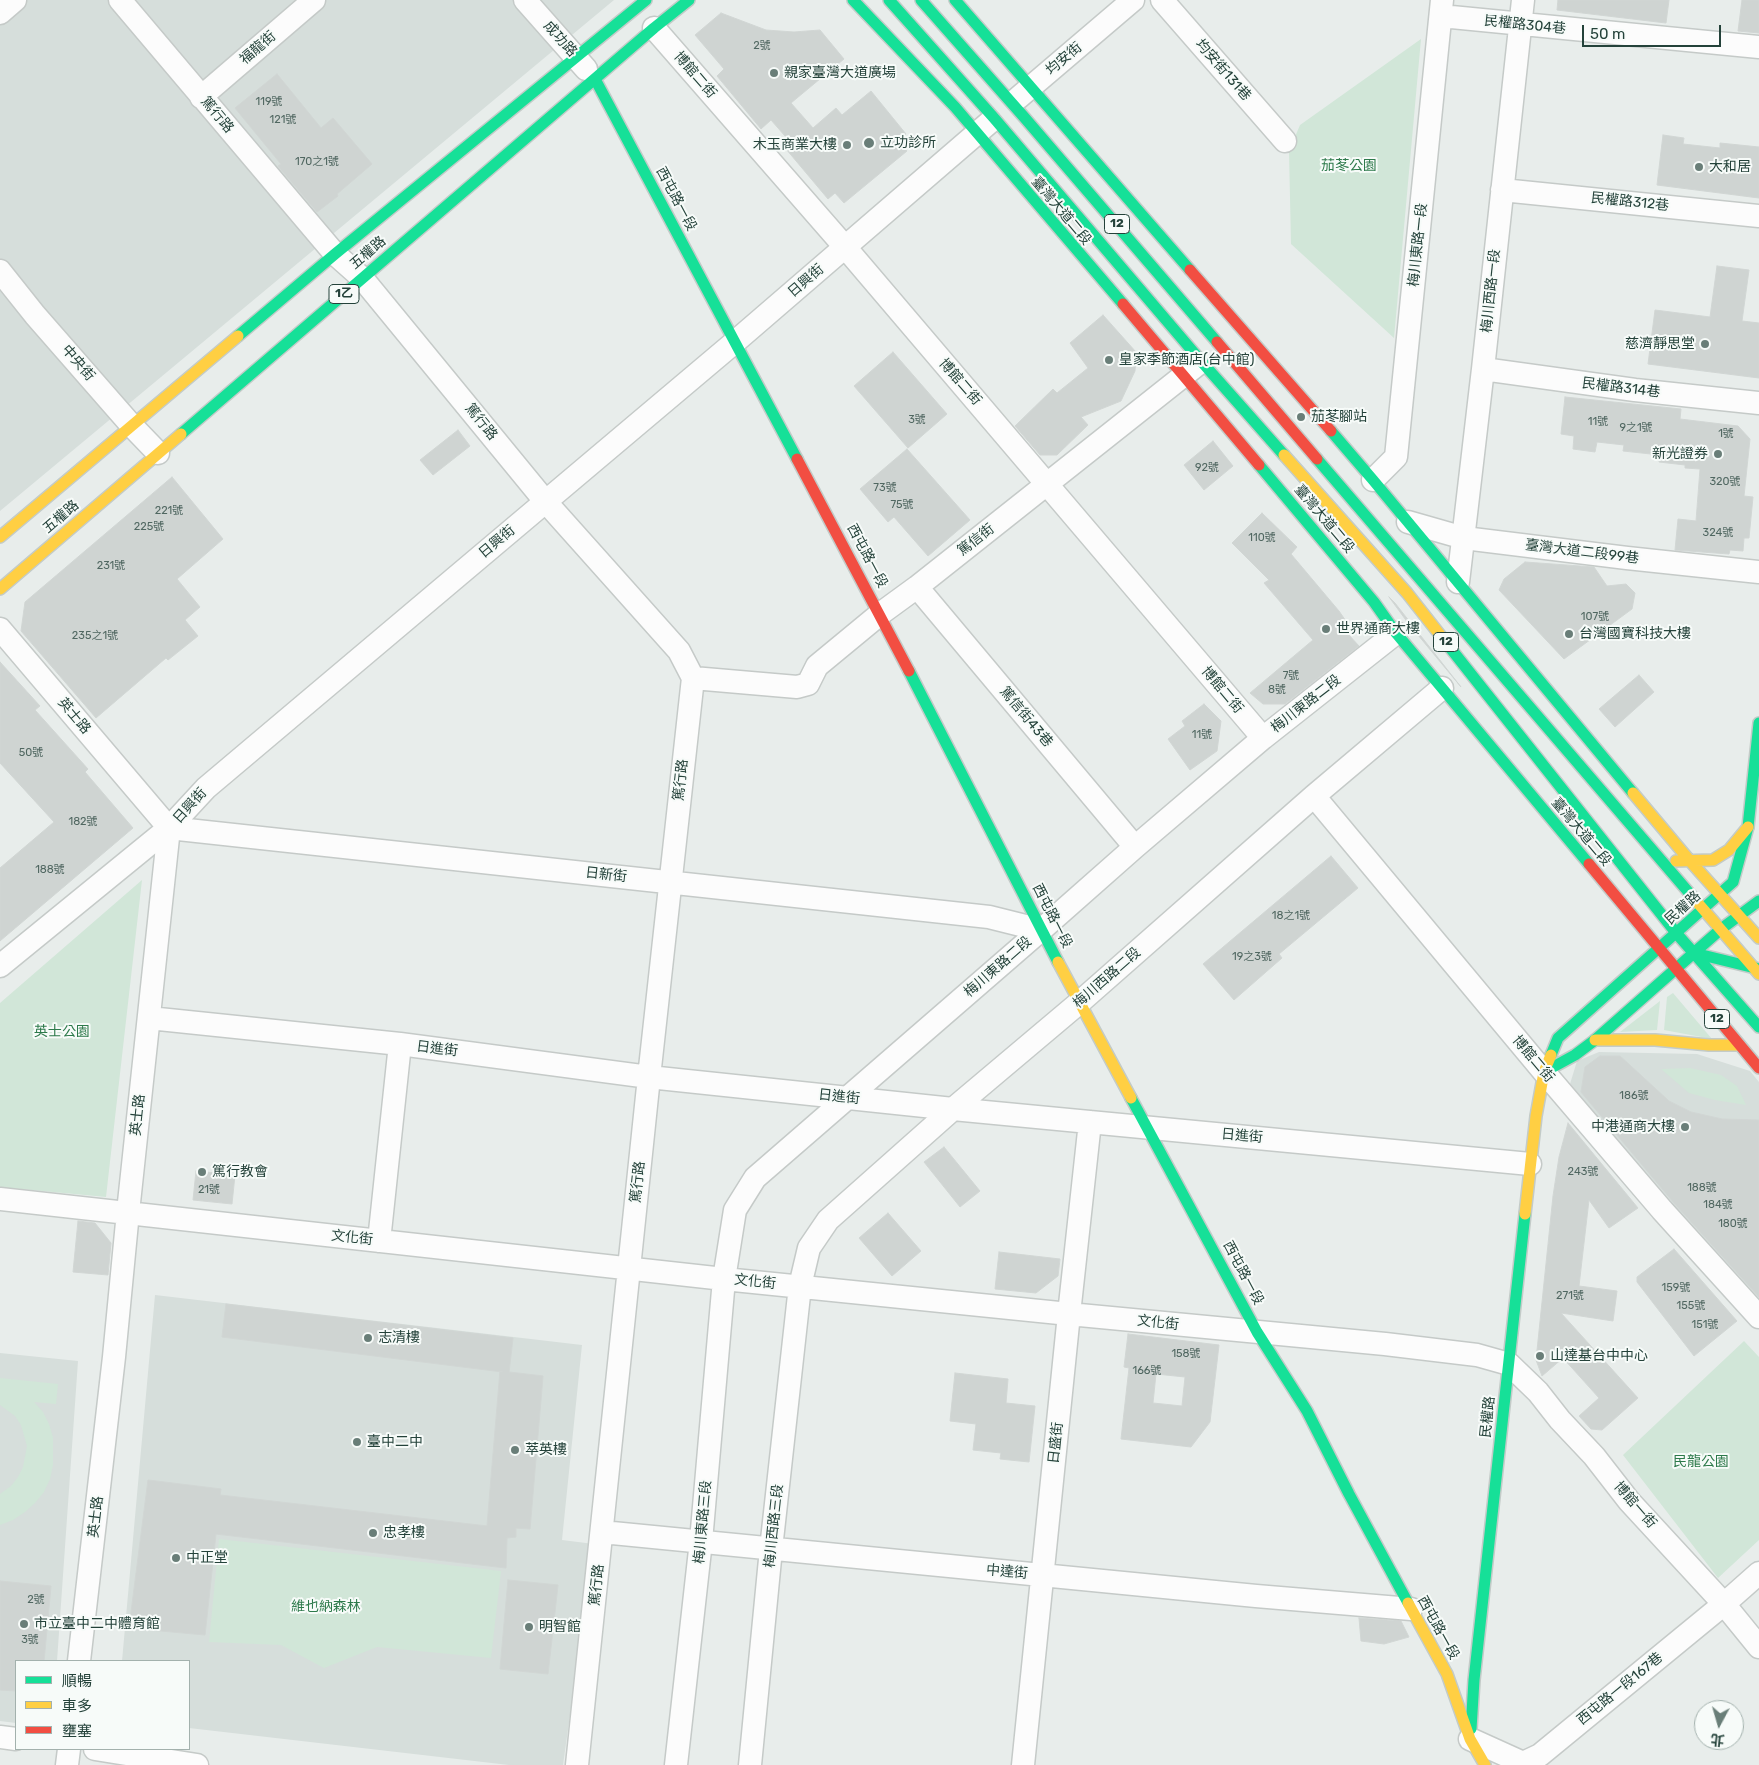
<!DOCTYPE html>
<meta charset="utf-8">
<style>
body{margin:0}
#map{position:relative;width:1759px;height:1765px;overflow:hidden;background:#e8edeb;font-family:Rubik,"Noto Sans TC",sans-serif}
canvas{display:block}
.legend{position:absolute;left:15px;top:1660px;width:175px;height:90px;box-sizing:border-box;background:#f7fbf9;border:1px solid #a3b1ad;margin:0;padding:6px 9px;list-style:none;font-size:15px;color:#24423a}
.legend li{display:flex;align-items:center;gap:10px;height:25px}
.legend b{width:25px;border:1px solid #a3b1ad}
.north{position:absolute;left:1694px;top:1700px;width:50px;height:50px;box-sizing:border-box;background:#f7fbf9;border:1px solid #a3b1ad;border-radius:50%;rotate:186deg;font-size:14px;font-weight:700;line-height:20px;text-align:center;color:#24423a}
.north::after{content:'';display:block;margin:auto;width:18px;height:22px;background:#697e78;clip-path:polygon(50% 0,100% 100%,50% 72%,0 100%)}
.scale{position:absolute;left:1582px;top:25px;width:139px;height:22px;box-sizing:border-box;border:2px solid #24423a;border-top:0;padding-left:6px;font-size:15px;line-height:18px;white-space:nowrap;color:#24423a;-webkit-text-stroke:4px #f7fbf9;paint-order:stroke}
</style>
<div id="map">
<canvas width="1759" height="1765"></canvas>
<ul class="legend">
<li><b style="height:6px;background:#16e098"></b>順暢</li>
<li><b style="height:6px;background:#ffcf43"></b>車多</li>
<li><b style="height:6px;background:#f24e42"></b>壅塞</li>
</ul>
<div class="north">北</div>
<div class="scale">50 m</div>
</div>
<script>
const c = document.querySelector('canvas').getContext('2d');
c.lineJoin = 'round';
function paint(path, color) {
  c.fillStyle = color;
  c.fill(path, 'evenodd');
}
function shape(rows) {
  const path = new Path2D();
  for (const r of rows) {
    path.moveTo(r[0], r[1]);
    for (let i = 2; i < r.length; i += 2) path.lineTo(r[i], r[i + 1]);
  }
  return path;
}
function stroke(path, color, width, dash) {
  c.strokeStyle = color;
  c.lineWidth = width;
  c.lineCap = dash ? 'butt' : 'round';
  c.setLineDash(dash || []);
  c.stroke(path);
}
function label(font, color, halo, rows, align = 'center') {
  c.font = font + ' Rubik,"Noto Sans TC",sans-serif';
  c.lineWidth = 4;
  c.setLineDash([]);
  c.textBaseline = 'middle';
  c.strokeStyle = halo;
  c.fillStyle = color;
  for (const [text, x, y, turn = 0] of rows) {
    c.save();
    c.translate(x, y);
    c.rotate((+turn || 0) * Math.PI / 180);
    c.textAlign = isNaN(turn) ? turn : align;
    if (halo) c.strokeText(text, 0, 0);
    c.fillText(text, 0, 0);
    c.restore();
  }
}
const built = shape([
 [0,0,614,0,0,511],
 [1599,1052,1697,1054,1750,1071,1759,1082,1759,1308,1570,1084,1577,1061],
 [155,1295,582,1345,562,1540,594,1544,563,1765,509,1765,189,1728,189,1661,122,1661],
 [0,1353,78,1361,57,1661,16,1661,16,1723,0,1721]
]);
const green = shape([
 [1421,39,1394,338,1291,244,1289,151,1300,125],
 [142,880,106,1197,0,1187,0,1003],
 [1673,993,1712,1039,1664,1030,1667,997],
 [1660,1001,1657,1030,1620,1032],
 [1690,1068,1721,1075,1737,1086,1746,1105,1715,1100,1689,1093,1661,1069],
 [1744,1341,1759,1357,1759,1540,1718,1578,1623,1455],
 [0,1378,58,1384,56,1404,34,1402,43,1412,49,1424,53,1438,53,1465,50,1479,44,1492,35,1503,25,1512,13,1520,0,1525,0,1494,11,1486,18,1477,23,1467,27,1446,21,1425,15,1416,0,1405],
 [219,1539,501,1571,491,1658,377,1647,324,1668,281,1645,209,1642]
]);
const building = shape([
 [1558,0,1669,0,1666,23,1557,10,1558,0],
 [1742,0,1759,0,1759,33,1738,31,1742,0],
 [721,13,766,30,794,32,820,30,844,59,791,103,813,128,836,108,842,115,871,91,906,134,898,141,907,151,844,203,835,193,828,199,786,149,792,144,771,120,761,129,717,76,724,69,695,35,721,13],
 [277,74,321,128,333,118,372,164,337,194,338,196,317,212,278,166,281,164,235,108,277,74],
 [1663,135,1684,138,1683,144,1720,148,1720,143,1759,147,1759,198,1657,185,1663,135],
 [1717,266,1749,270,1742,321,1759,323,1759,378,1648,364,1655,310,1710,317,1717,266],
 [1103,315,1136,352,1135,371,1121,401,1081,417,1088,425,1057,455,1040,455,1015,426,1053,389,1057,393,1088,368,1070,343,1103,315],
 [893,352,947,414,908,448,854,386,893,352],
 [1565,397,1681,409,1680,419,1738,426,1750,439,1744,496,1753,497,1749,538,1744,538,1743,551,1730,550,1729,554,1675,550,1678,519,1696,521,1700,469,1685,468,1685,465,1659,462,1660,455,1623,451,1624,445,1597,442,1595,452,1573,449,1574,436,1561,434,1565,397],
 [458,430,470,446,433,475,420,460,458,430],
 [1213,441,1233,466,1204,490,1184,465,1213,441],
 [907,449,970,520,928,556,894,517,888,522,860,489,907,449],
 [172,477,223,539,177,579,200,607,185,620,198,636,168,660,166,658,96,718,21,631,25,602,172,477],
 [1262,513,1297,547,1291,554,1339,611,1348,624,1348,634,1359,646,1285,704,1263,704,1250,693,1313,640,1264,583,1269,580,1232,543,1262,513],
 [1525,562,1594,567,1607,586,1626,584,1635,593,1632,609,1564,659,1499,590,1504,579,1525,562],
 [1389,597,1395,603,1461,687,1408,623,1389,597],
 [0,662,40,706,35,710,88,769,85,772,133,828,0,941,0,868,54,822,0,763,0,662],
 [1639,675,1654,692,1615,727,1599,709,1639,675],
 [1204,704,1221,721,1217,751,1190,770,1168,739,1185,726,1182,721,1204,704],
 [1331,856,1358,888,1279,954,1282,958,1234,1000,1203,964,1331,856],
 [1600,1056,1620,1056,1669,1101,1691,1112,1722,1119,1759,1120,1759,1297,1674,1203,1581,1092,1585,1067,1600,1056],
 [1568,1123,1638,1208,1609,1228,1589,1200,1579,1286,1617,1291,1613,1321,1561,1313,1638,1398,1602,1430,1591,1429,1579,1416,1599,1398,1563,1358,1542,1376,1536,1360,1553,1196,1559,1157,1568,1123],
 [944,1147,980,1191,960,1207,924,1162,944,1147],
 [196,1171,235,1175,232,1204,193,1200,196,1171],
 [888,1213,921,1251,892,1276,859,1238,888,1213],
 [78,1221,95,1223,111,1243,108,1275,73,1272,78,1221],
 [1674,1249,1737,1321,1694,1356,1637,1282,1637,1277,1674,1249],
 [999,1252,1060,1259,1058,1276,1036,1293,995,1289,999,1252],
 [226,1304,513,1338,509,1372,543,1376,530,1529,516,1528,516,1537,507,1538,506,1568,216,1534,205,1635,129,1628,148,1480,221,1489,220,1495,487,1526,500,1371,503,1372,222,1337,226,1304],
 [1128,1334,1219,1345,1210,1422,1191,1447,1121,1439,1129,1368,1124,1367,1128,1334],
 [1156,1374,1185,1377,1182,1406,1153,1403,1156,1374],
 [955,1373,1008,1379,1006,1403,1035,1406,1029,1462,1000,1459,1001,1453,973,1450,976,1424,950,1421,955,1373],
 [508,1580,558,1585,548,1674,500,1669,508,1580],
 [0,1581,51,1586,44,1661,16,1661,16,1691,0,1690,0,1581],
 [1359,1618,1401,1621,1409,1637,1384,1644,1361,1641,1359,1618]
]);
const street = shape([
 [120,0,335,254,362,278,545,501,679,651,693,678,649,1077,577,1765],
 [525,0,586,69],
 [1162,0,1285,141],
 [0,13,15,0],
 [1441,16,1759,47],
 [654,28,845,247,1263,738],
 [201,97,314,0],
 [1018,98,1133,0],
 [1502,190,1759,216],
 [0,271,35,315,132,426,158,453],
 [1483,369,1635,390,1759,403],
 [1373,480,1396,457,1442,0],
 [1408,522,1464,538,1627,558,1759,572],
 [1458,582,1483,369,1523,0],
 [917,587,1135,847],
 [0,629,169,828,128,1212,114,1357,79,1661],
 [693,678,797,687,808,684,817,666,880,614,917,587,1197,365],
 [1314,796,1544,1072,1662,1210,1759,1317],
 [169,828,989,917,1041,930],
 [0,966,169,828,206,788,736,341,990,122],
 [149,1018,400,1044,649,1077,953,1109,1530,1164],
 [0,1199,724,1279,1069,1314,1385,1344,1477,1355,1509,1364,1538,1392,1560,1420,1594,1456,1629,1501,1724,1604,1759,1647],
 [379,1241,400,1044],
 [602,1532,1256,1596,1411,1609],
 [0,1737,16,1739],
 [1470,1739,1523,1763,1540,1755,1724,1604,1759,1573],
 [95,1749,197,1765],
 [67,1765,69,1749],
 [676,1765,701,1541,724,1279,735,1210,755,1178,1041,930,1135,847,1263,738,1396,633],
 [750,1765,771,1549,800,1286,809,1248,828,1220,953,1109,1080,1002,1314,796,1442,688],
 [1023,1765,1069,1314,1090,1122]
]);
const fast = shape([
 [853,0,955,107,1123,304],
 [889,0,994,118,1201,361,1284,455],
 [921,0,1024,117,1217,342],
 [955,0,1190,270],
 [595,79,797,459],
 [238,336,335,254,646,0],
 [1331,431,1373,480,1633,793],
 [181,434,654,28,689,0],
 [1317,459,1697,902],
 [1259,465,1374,602,1396,633,1589,864],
 [1444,640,1677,934,1759,1027],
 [909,671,1058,962],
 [1694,953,1759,969],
 [1551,1055,1558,1038,1733,882,1748,827,1759,723],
 [1544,1072,1575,1055,1595,1040,1721,929,1759,901],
 [1131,1098,1257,1332,1307,1411,1349,1494,1408,1603],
 [1471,1729,1474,1680,1525,1214]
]);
const slow = shape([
 [1284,455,1407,593,1444,640],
 [0,537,238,336],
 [0,589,181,434],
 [1633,793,1690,861,1759,938],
 [1676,861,1713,860,1729,850,1748,827],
 [1697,902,1759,974],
 [1058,962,1131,1098],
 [1595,1040,1655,1040,1709,1045,1738,1045],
 [1525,1214,1536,1116,1544,1072,1551,1055],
 [1408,1603,1447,1674,1470,1739,1485,1765]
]);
const jam = shape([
 [1190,270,1331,431],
 [1123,304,1259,465],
 [1217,342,1317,459],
 [797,459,909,671],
 [1589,864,1759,1068]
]);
const markers = [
 [774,73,5,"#697e78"],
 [869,143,6,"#697e78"],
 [847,145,5,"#697e78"],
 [1699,167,5,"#697e78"],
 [1705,344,5,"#697e78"],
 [1109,360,5,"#697e78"],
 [1301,417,5,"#697e78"],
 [1718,454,5,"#697e78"],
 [1326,629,5,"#697e78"],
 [1569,634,5,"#697e78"],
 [1685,1127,5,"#697e78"],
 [202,1172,5,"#697e78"],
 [368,1338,5,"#697e78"],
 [1540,1356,5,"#697e78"],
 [357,1442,5,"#697e78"],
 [515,1450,5,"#697e78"],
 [373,1533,5,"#697e78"],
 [176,1558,5,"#697e78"],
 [24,1624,5,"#697e78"],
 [529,1627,5,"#697e78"]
];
const numberNames = [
 ["2號",762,46],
 ["119號",269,102],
 ["121號",283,120],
 ["170之1號",317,162],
 ["3號",917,420],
 ["11號",1598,422],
 ["9之1號",1636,428],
 ["1號",1726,434],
 ["92號",1207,468],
 ["320號",1725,482],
 ["73號",885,488],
 ["75號",902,505],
 ["221號",169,511],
 ["225號",149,527],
 ["324號",1718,533],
 ["110號",1262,538],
 ["231號",111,566],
 ["107號",1595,617],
 ["235之1號",95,636],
 ["7號",1291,676],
 ["8號",1277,690],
 ["11號",1202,735],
 ["50號",31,753],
 ["182號",83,822],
 ["188號",50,870],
 ["18之1號",1291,916],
 ["19之3號",1252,957],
 ["186號",1634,1096],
 ["243號",1583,1172],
 ["188號",1702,1188],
 ["21號",209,1190],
 ["184號",1718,1205],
 ["180號",1733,1224],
 ["159號",1676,1288],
 ["271號",1570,1296],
 ["155號",1691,1306],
 ["151號",1705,1325],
 ["158號",1186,1354],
 ["166號",1147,1371],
 ["2號",36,1600],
 ["3號",30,1640]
];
const shields = [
 [1117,224,25],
 [344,294,30],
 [1446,642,25],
 [1717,1019,25]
];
const shieldNames = [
 ["12",1117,224],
 ["1乙",344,294],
 ["12",1446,642],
 ["12",1717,1019]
];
const streetNames = [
 ["民權路304巷",1525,25,6],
 ["成功路",560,39,48],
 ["福龍街",258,48,-41],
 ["均安街",1064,59,-40],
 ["均安街131巷",1223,70,49],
 ["博館二街",695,75,49],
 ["篤行路",217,115,50],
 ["西屯路一段",676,199,62],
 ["民權路312巷",1630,202,6],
 ["臺灣大道二段",1061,211,50],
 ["梅川東路一段",1418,245,-84],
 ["五權路",368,253,-41],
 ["日興街",806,281,-41],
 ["梅川西路一段",1491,291,-84],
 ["中央街",78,363,49],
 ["博館二街",960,382,49],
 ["民權路314巷",1621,388,7],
 ["篤行路",481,422,51],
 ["五權路",61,517,-41],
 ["臺灣大道二段",1324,519,50],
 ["篤信街",976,540,-38],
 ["日興街",497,542,-40],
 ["臺灣大道二段99巷",1582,552,7],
 ["西屯路一段",867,556,62],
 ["博館二街",1222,690,50],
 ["梅川東路二段",1306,704,-38],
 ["英士路",74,716,50],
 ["篤信街43巷",1026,717,50],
 ["篤行路",681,780,-84],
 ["日興街",190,806,-48],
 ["臺灣大道二段",1581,832,50],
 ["日新街",606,875,6],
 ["民權路",1683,908,-42],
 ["西屯路一段",1052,916,63],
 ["梅川東路二段",998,967,-41],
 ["梅川西路二段",1107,978,-41],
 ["日進街",437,1049,7],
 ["博館二街",1533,1059,50],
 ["日進街",839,1097,6],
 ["英士路",138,1115,-84],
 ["日進街",1242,1136,5],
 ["篤行路",638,1182,-84],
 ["文化街",352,1238,6],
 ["西屯路一段",1243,1273,62],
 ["文化街",755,1282,6],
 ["文化街",1158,1323,6],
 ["民權路",1488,1417,-84],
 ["日盛街",1056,1443,-84],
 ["博館一街",1635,1505,49],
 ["英士路",96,1517,-83],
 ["梅川東路三段",703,1522,-85],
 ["梅川西路三段",774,1526,-84],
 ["中達街",1007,1572,5],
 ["篤行路",597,1585,-84],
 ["西屯路一段",1438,1628,61],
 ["西屯路一段167巷",1620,1689,-39]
];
const poiNames = [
 ["親家臺灣大道廣場",784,73],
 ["立功診所",880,143],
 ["木玉商業大樓",837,145,"right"],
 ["大和居",1709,167],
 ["慈濟靜思堂",1695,344,"right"],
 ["皇家季節酒店(台中館)",1119,360],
 ["茄苳腳站",1311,417],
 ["新光證券",1708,454,"right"],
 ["世界通商大樓",1336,629],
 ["台灣國寶科技大樓",1579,634],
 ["中港通商大樓",1675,1127,"right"],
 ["篤行教會",212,1172],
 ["志清樓",378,1338],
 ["山達基台中中心",1550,1356],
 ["臺中二中",367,1442],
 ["萃英樓",525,1450],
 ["忠孝樓",383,1533],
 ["中正堂",186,1558],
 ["市立臺中二中體育館",34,1624],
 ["明智館",539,1627]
];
const parkNames = [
 ["茄苳公園",1349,166],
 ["英士公園",62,1032],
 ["民龍公園",1701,1462],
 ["維也納森林",326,1607]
];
paint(built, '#d6dedb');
paint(green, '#d1e6d8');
paint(building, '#cfd4d2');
stroke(building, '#d1d6d4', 1);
stroke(street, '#c5cac8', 25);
stroke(fast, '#c3cbc8', 14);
stroke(slow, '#c3cbc8', 14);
stroke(jam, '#c3cbc8', 14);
stroke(street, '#fcfcfc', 22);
stroke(fast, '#16e098', 11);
stroke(slow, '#ffcf43', 11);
stroke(jam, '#f24e42', 11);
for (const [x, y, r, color] of markers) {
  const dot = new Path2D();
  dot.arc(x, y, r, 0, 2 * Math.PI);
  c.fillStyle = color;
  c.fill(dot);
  stroke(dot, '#f7fbf9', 2);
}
label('11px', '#506761', null, numberNames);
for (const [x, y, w] of shields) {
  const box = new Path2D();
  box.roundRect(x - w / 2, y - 9.5, w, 19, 4);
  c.fillStyle = '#f7fbf9';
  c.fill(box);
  stroke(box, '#24423a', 1);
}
label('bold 12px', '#24423a', null, shieldNames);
label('14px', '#24423a', '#f7fbf9', streetNames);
label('14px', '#24423a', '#f7fbf9', poiNames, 'left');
label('14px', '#2d7a4b', '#f7fbf9', parkNames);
</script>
